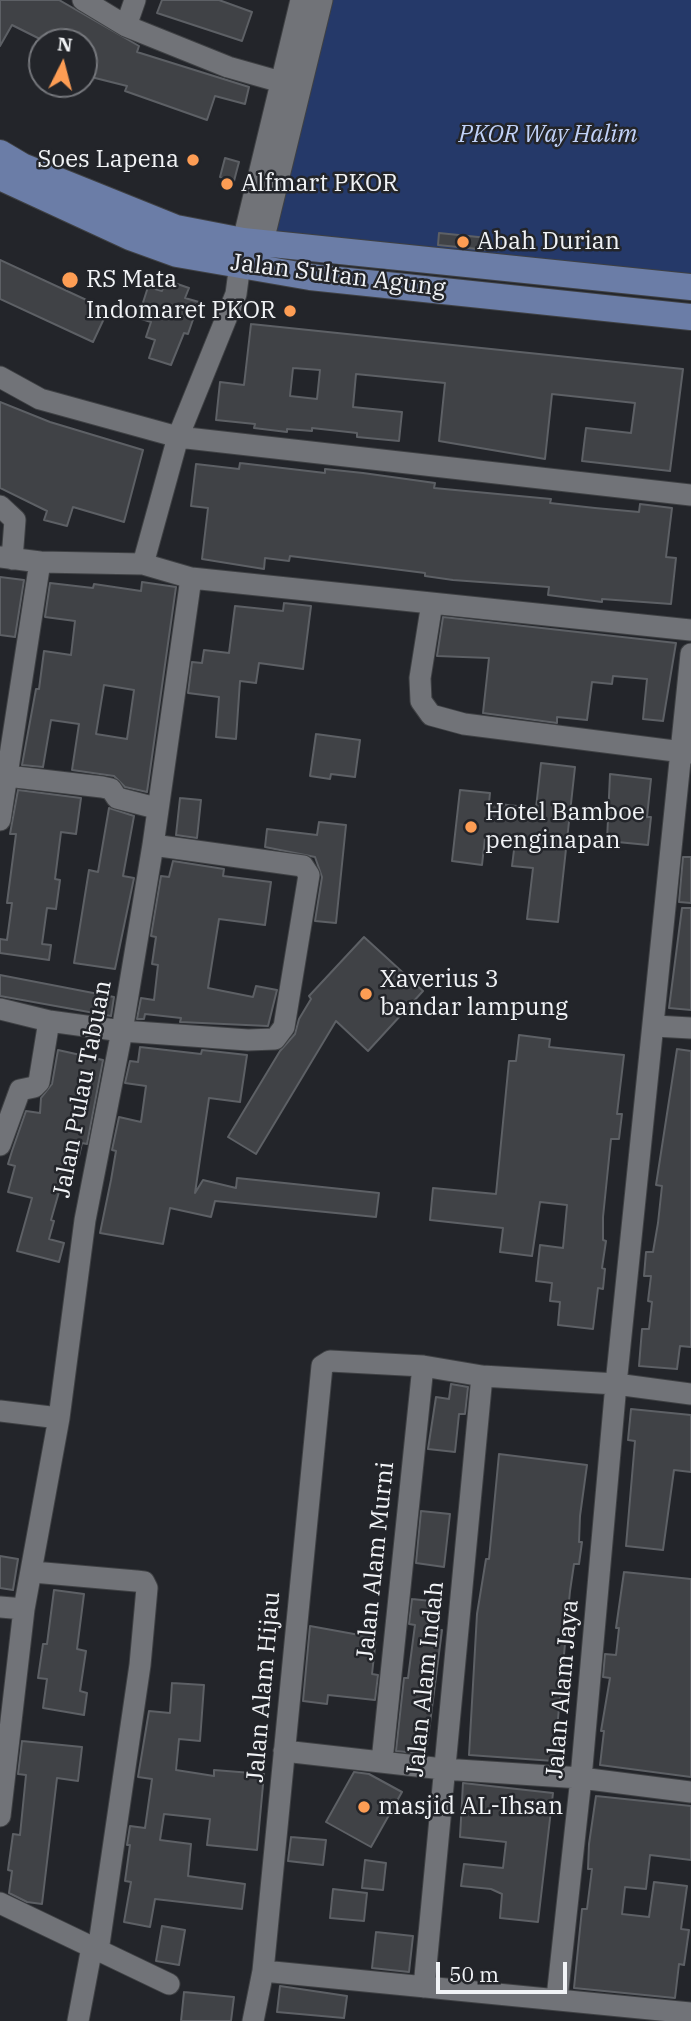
<!DOCTYPE html>
<style>
body{margin:0}
#map{position:relative;width:691px;height:2021px;overflow:hidden;background:#23252a;font-family:"IBM Plex Serif",serif}
canvas{display:block}
.north{position:absolute;left:28px;top:28px;width:70px;height:70px;box-sizing:border-box;background:#23252a;border:2px solid #75777c;border-radius:50%;rotate:6deg;font-size:19px;font-weight:700;line-height:28px;text-align:center;color:#f1f3f6}
.north::after{content:'';display:block;margin:auto;width:24px;height:32px;background:#fd9d54;clip-path:polygon(50% 0,100% 100%,50% 72%,0 100%)}
.scale{position:absolute;left:436px;top:1962px;width:131px;height:32px;box-sizing:border-box;border:4px solid #f1f3f6;border-top:0;padding-left:9px;font-size:21px;line-height:24px;white-space:nowrap;color:#f1f3f6;-webkit-text-stroke:5px #23252a;paint-order:stroke}
</style>
<div id="map">
<canvas width="691" height="2021"></canvas>
<div class="north">N</div>
<div class="scale">50 m</div>
</div>
<script>
const c = document.querySelector('canvas').getContext('2d');
c.lineJoin = 'round';
function paint(path, color) {
  c.fillStyle = color;
  c.fill(path, 'evenodd');
}
function shape(rows) {
  const path = new Path2D();
  for (const r of rows) {
    path.moveTo(r[0], r[1]);
    for (let i = 2; i < r.length; i += 2) path.lineTo(r[i], r[i + 1]);
  }
  return path;
}
function stroke(path, color, width, dash) {
  c.strokeStyle = color;
  c.lineWidth = width;
  c.lineCap = dash ? 'butt' : 'round';
  c.setLineDash(dash || []);
  c.stroke(path);
}
function label(font, color, halo, rows, align = 'center') {
  c.font = font + ' "IBM Plex Serif",serif';
  c.lineWidth = 5;
  c.setLineDash([]);
  c.textBaseline = 'middle';
  c.strokeStyle = halo;
  c.fillStyle = color;
  for (const [text, x, y, turn = 0] of rows) {
    c.save();
    c.translate(x, y);
    c.rotate((+turn || 0) * Math.PI / 180);
    c.textAlign = isNaN(turn) ? turn : align;
    if (halo) c.strokeText(text, 0, 0);
    c.fillText(text, 0, 0);
    c.restore();
  }
}
const green = shape([
 [313,0,691,0,691,284,254,243]
]);
const building = shape([
 [0,0,59,0,139,46,137,52,249,87,245,104,215,96,207,120,125,91,127,86,95,78,84,71,84,42,46,42,12,25,0,46,0,0],
 [162,0,219,0,252,12,242,41,157,13,162,0],
 [225,158,239,162,234,181,220,177,225,158],
 [439,233,488,238,487,250,438,245,439,233],
 [0,260,108,310,93,342,0,299,0,260],
 [166,280,189,288,185,298,199,302,188,334,184,333,171,365,149,358,155,340,146,337,151,322,138,318,148,287,162,291,166,280],
 [251,324,683,369,670,471,582,461,586,428,631,433,635,403,552,394,545,459,439,441,445,383,356,374,353,407,402,412,399,441,357,437,357,433,312,428,312,431,287,429,287,432,254,428,255,424,216,420,220,382,244,385,251,324],
 [293,368,320,370,317,399,290,396,293,368],
 [0,402,50,422,143,450,124,522,73,507,67,526,44,520,47,511,0,488,0,402],
 [240,463,325,473,325,469,363,473,435,483,434,488,551,499,550,503,595,508,639,512,640,504,672,508,666,557,676,558,671,604,602,599,602,602,548,595,549,587,453,580,425,576,425,573,290,556,289,561,265,558,264,569,202,559,208,508,191,506,196,464,239,469,240,463],
 [0,577,24,580,15,637,0,635,0,577],
 [142,582,176,587,147,792,125,787,114,776,72,770,79,724,51,720,43,767,22,765,36,689,39,689,44,651,71,655,75,621,45,617,50,583,93,588,94,584,141,591,142,582],
 [104,685,134,690,127,739,96,734,104,685],
 [284,603,311,606,303,669,259,663,256,683,240,681,236,739,216,737,219,697,188,693,192,662,202,663,204,650,229,653,235,606,283,611,284,603],
 [443,617,676,643,663,721,643,719,647,679,613,676,612,684,592,682,587,720,557,717,557,723,483,713,489,658,437,656,443,617],
 [316,734,360,740,355,777,331,774,330,779,310,776,316,734],
 [541,763,575,767,558,922,527,919,533,868,512,866,515,842,485,838,482,865,452,861,460,790,490,793,489,803,536,808,541,763],
 [610,774,651,779,647,817,651,817,648,845,607,841,610,774],
 [18,790,81,798,76,834,61,832,55,879,60,880,56,909,47,908,42,944,51,945,49,960,0,953,0,939,7,940,12,903,7,903,16,834,10,834,18,790],
 [180,798,201,800,197,838,176,835,180,798],
 [109,808,134,816,123,876,134,878,115,969,74,963,89,870,98,872,109,808],
 [319,822,346,825,336,923,315,921,322,877,315,857,265,847,267,829,317,835,319,822],
 [683,857,691,857,691,903,679,902,683,857],
 [173,861,224,869,223,876,271,882,265,925,219,919,208,988,253,997,256,986,277,990,268,1026,180,1022,181,1018,145,1014,144,1019,137,1019,141,998,154,1000,158,965,152,964,156,937,151,936,161,876,169,877,173,861],
 [682,908,691,908,691,1010,669,1008,682,908],
 [364,937,423,991,368,1051,336,1021,256,1154,228,1137,280,1051,295,1034,299,1019,311,999,309,996,364,937],
 [0,975,114,997,111,1016,0,996,0,975],
 [519,1035,550,1039,549,1047,624,1055,617,1114,622,1114,619,1139,611,1139,603,1217,603,1240,606,1241,602,1268,605,1269,603,1289,598,1288,593,1329,558,1325,560,1302,550,1301,552,1283,536,1281,540,1245,563,1248,567,1205,540,1202,532,1256,500,1252,503,1228,430,1220,433,1188,496,1194,509,1061,516,1061,519,1035],
 [140,1047,201,1054,202,1050,247,1055,240,1102,209,1098,195,1193,203,1180,236,1188,237,1178,379,1193,376,1217,215,1201,211,1217,170,1208,163,1244,100,1233,111,1180,116,1151,112,1150,119,1117,141,1122,146,1086,125,1083,130,1061,138,1062,140,1047],
 [677,1049,691,1051,691,1347,680,1346,677,1369,639,1366,642,1329,649,1329,652,1302,648,1301,651,1276,644,1276,646,1252,653,1252,658,1223,662,1186,656,1185,677,1049],
 [58,1050,103,1060,87,1144,82,1143,79,1156,76,1155,69,1180,63,1178,51,1220,54,1221,49,1239,64,1243,59,1262,17,1251,32,1198,8,1192,15,1166,8,1164,12,1151,26,1111,40,1113,41,1098,52,1084,58,1050],
 [451,1384,468,1387,465,1414,459,1414,455,1452,428,1449,436,1397,449,1399,451,1384],
 [631,1409,691,1415,691,1472,674,1470,663,1550,626,1546,635,1441,628,1440,631,1409],
 [499,1454,587,1465,580,1516,579,1542,582,1542,579,1564,574,1564,570,1591,554,1761,469,1755,477,1614,486,1559,489,1559,499,1454],
 [421,1511,450,1514,444,1567,416,1563,421,1511],
 [0,1556,18,1559,13,1590,0,1588,0,1556],
 [624,1572,691,1579,691,1777,600,1765,604,1731,601,1731,610,1678,603,1677,605,1654,616,1655,619,1628,616,1628,624,1572],
 [54,1590,84,1594,77,1649,86,1651,80,1691,87,1693,84,1715,43,1708,47,1679,38,1678,43,1644,47,1644,54,1590],
 [412,1599,441,1602,438,1630,442,1630,426,1754,396,1751,404,1678,408,1678,415,1625,409,1624,412,1599],
 [310,1626,376,1638,372,1674,378,1675,375,1700,328,1695,327,1704,303,1701,310,1626],
 [172,1683,204,1685,200,1741,179,1739,176,1770,214,1776,214,1770,264,1774,257,1850,207,1845,210,1819,164,1814,160,1840,191,1844,188,1876,245,1884,242,1909,155,1899,150,1927,124,1922,131,1882,125,1881,130,1845,127,1845,130,1826,145,1828,152,1779,138,1777,149,1711,170,1713,172,1683],
 [22,1741,82,1747,78,1781,57,1778,42,1904,27,1902,9,1893,12,1871,8,1870,13,1834,20,1835,26,1775,18,1774,22,1741],
 [354,1772,369,1774,402,1792,371,1847,326,1822,354,1772],
 [463,1783,553,1793,538,1922,500,1918,502,1894,491,1889,461,1886,464,1864,503,1868,506,1842,460,1837,463,1783],
 [596,1796,691,1806,691,1860,650,1855,646,1889,625,1887,622,1914,649,1917,654,1882,687,1886,681,1929,689,1930,684,1965,679,1964,675,1998,574,1988,582,1909,587,1909,592,1869,588,1869,589,1844,596,1796],
 [291,1837,326,1840,323,1865,288,1861,291,1837],
 [365,1860,386,1863,383,1890,362,1888,365,1860],
 [333,1889,367,1893,364,1921,330,1918,333,1889],
 [162,1926,185,1930,179,1965,156,1961,162,1926],
 [376,1932,413,1936,409,1972,372,1968,376,1932],
 [280,1986,347,1996,344,2018,277,2012,280,1986],
 [184,1992,234,1997,231,2021,181,2021,184,1992]
]);
const minor = shape([
 [83,0,126,26,228,67,281,82],
 [126,26,135,0],
 [259,258,322,0],
 [0,377,40,399,178,437,691,495],
 [0,506,15,520,12,559],
 [0,557,40,562,143,564,191,578,691,630],
 [143,564,178,437,236,294,243,241,301,0],
 [432,603,420,678,421,701,431,715,464,724,691,753],
 [7,776,102,787,111,789,117,798,156,808],
 [0,820,40,562],
 [0,1009,49,1021,122,1031,248,1040,275,1039,284,1027,309,875,303,866,153,845],
 [655,1026,691,1028],
 [0,1145,20,1090,34,1087,39,1082,49,1021],
 [0,1411,59,1418],
 [33,1572,136,1581,144,1582,147,1588,140,1665,98,1951],
 [0,1607,24,1609],
 [284,1751,443,1769,581,1778,691,1792],
 [382,1761,423,1366],
 [0,1816,24,1609,59,1418,85,1220,122,1031,153,845,191,578],
 [0,1903,169,1984],
 [263,1971,691,2013],
 [424,1987,482,1376],
 [557,1998,581,1778,616,1384,691,654],
 [78,2021,92,1947],
 [253,2021,263,1971,322,1366,330,1361,423,1366,482,1376,616,1384,691,1394]
]);
const major = shape([
 [0,153,22,166,176,228,243,241,691,287],
 [0,177,130,237,177,254,310,277,691,317]
]);
const markers = [
 [193,160,7,"#fd9d54"],
 [227,184,7,"#fd9d54"],
 [463,242,7,"#fd9d54"],
 [70,280,9,"#fd9d54"],
 [290,311,7,"#fd9d54"],
 [471,827,7,"#fd9d54"],
 [366,994,7,"#fd9d54"],
 [364,1807,7,"#fd9d54"]
];
const parkNames = [
 ["PKOR Way Halim",548,135]
];
const poiNames = [
 ["Soes Lapena",179,160,"right"],
 ["Alfmart PKOR",241,184],
 ["Abah Durian",477,242],
 ["RS Mata",86,280],
 ["Indomaret PKOR",276,311,"right"],
 ["Hotel Bamboe",485,813],
 ["penginapan",485,841],
 ["Xaverius 3",380,980],
 ["bandar lampung",380,1008],
 ["masjid AL-Ihsan",378,1807]
];
const streetNames = [
 ["Jalan Sultan Agung",338,276,7],
 ["Jalan Pulau Tabuan",83,1089,-79],
 ["Jalan Alam Murni",376,1561,-84],
 ["Jalan Alam Indah",426,1679,-84],
 ["Jalan Alam Hijau",264,1687,-85],
 ["Jalan Alam Jaya",563,1689,-85]
];
paint(green, '#253969');
paint(building, '#404246');
stroke(building, '#5d6065', 2);
stroke(minor, '#3f4144', 23);
stroke(major, '#3f4144', 28);
stroke(minor, '#717378', 21);
stroke(major, '#6b7da7', 26);
for (const [x, y, r, color] of markers) {
  const dot = new Path2D();
  dot.arc(x, y, r, 0, 2 * Math.PI);
  c.fillStyle = color;
  c.fill(dot);
  stroke(dot, '#23252a', 2.5);
}
label('italic 24px', '#c1d2f8', '#23252a', parkNames);
label('24px', '#f1f3f6', '#23252a', poiNames, 'left');
label('24px', '#f1f3f6', '#23252a', streetNames);
</script>
